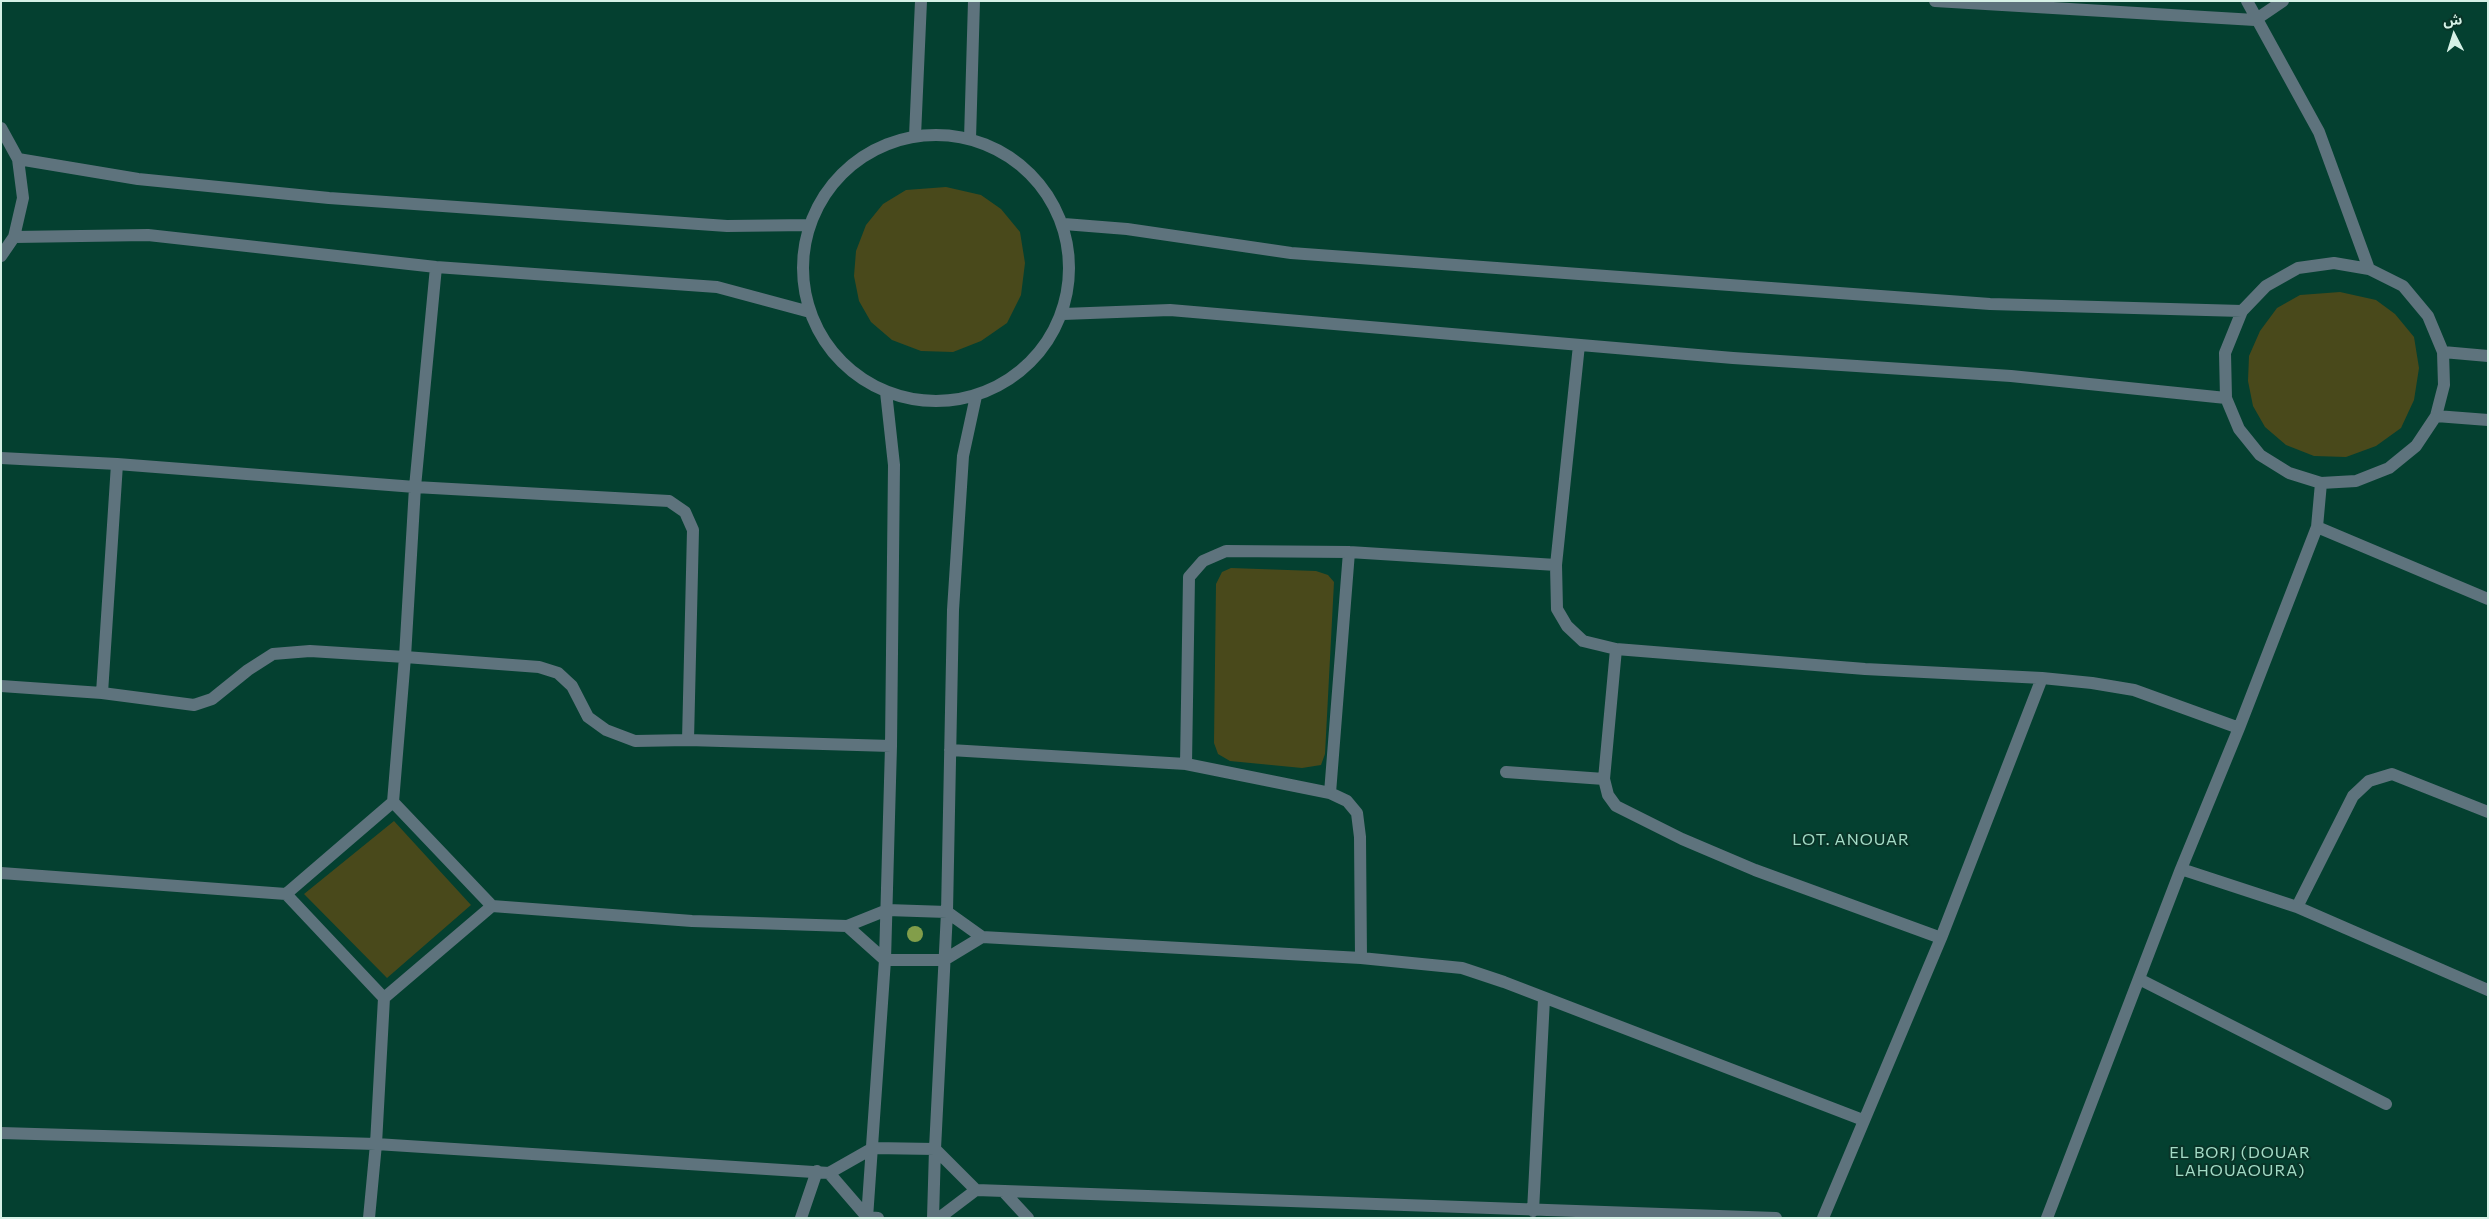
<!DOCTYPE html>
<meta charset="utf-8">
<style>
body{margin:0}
#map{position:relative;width:2489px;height:1219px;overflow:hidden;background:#044030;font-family:Commissioner,"Noto Sans Arabic",sans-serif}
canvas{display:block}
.frame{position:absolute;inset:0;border:2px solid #d6f1e6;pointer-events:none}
.north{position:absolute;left:2429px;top:10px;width:50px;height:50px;-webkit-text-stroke:4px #093428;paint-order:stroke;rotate:355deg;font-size:14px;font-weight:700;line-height:20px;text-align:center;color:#d6f1e6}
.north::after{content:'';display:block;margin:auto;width:18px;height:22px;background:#d6f1e6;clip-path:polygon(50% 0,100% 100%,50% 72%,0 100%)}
</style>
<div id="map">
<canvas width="2489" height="1219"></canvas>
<div class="frame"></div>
<div class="north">ش</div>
</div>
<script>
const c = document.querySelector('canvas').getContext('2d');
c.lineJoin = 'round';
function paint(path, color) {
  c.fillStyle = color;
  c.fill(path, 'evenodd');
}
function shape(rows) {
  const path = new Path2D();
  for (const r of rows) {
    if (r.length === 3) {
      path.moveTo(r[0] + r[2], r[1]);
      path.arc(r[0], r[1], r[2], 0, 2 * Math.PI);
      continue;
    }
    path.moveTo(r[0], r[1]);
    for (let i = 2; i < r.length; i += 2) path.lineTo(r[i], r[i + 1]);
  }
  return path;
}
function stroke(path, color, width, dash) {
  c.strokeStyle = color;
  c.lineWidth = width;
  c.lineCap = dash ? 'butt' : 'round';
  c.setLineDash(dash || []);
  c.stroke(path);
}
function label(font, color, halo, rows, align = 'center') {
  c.font = font + ' Commissioner,sans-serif';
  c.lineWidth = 4;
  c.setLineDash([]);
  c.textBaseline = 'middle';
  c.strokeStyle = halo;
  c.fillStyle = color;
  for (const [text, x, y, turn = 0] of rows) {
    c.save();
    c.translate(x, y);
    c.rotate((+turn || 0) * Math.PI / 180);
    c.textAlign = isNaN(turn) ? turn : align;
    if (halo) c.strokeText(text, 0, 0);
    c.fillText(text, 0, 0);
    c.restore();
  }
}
const green = shape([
 [946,187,981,195,1001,209,1020,232,1025,263,1021,295,1007,323,981,341,953,352,921,351,892,340,871,322,859,301,854,276,856,251,866,225,883,204,906,190],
 [2340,292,2376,300,2395,314,2414,337,2419,368,2414,400,2401,428,2376,446,2346,457,2314,456,2286,445,2265,427,2253,406,2248,381,2249,356,2260,331,2277,308,2300,295],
 [1231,568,1316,571,1328,575,1334,582,1325,754,1321,765,1302,768,1230,761,1218,754,1214,743,1216,584,1222,572],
 [394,821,471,905,387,978,304,894]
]);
const minor = shape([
 [1935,1,2255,20,2283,1],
 [2247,1,2319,132,2369,269,2403,286,2428,316,2443,352,2444,385,2436,416,2416,446,2389,468,2356,481,2321,483,2289,473,2260,455,2239,429,2226,398,2225,353,2242,311,2266,286,2298,268,2334,263,2369,269],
 [1,128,18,159,23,198,14,237,1,256],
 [936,268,133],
 [915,136,921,1],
 [970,139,974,1],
 [18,159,138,179,329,198,727,226,810,225],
 [1064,224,1127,229,1291,253,1990,304,2242,311],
 [14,237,148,235,436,267,717,287,810,312],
 [1063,314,1170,310,1733,358,2011,376,2226,398],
 [1579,345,1556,565,1557,609,1567,626,1583,641,1616,649,1865,669,2042,678,2092,683,2134,690,2239,728],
 [2443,352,2488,356],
 [2436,416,2488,420],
 [1,458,117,464,415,487,669,501,685,512,693,530,688,740],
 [2317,527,2488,599],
 [1616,649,1604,779,1608,795,1616,806,1682,839,1755,870,1941,938],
 [1,686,102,693,194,705,212,699,248,670,273,654,310,651,405,657,539,667,558,673,572,686,588,717,606,730,635,741,688,740,891,746],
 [102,693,117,464],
 [950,750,1186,764,1330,793,1347,801,1357,813,1360,837,1361,958],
 [1186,764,1189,577,1203,561,1226,551,1349,552,1556,565],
 [1506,772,1604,779],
 [1330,793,1349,552],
 [393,802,492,906,384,998,286,894,393,802,405,657,415,487,436,267],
 [2181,869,2297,907,2488,990],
 [1,873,286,894],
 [492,906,692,921,847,926,887,910,947,912,982,937,1361,958,1462,968,1504,982,1863,1120],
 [2297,907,2353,796,2369,781,2392,774,2488,812],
 [847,926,885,960,944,960,982,937],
 [2139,979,2386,1104],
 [1,1133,376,1144,829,1173,873,1148,935,1149,976,1190],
 [829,1173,867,1217,878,1218],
 [1003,1191,1028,1218],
 [1533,1211,1544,999],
 [369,1218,376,1144,384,998],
 [801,1218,817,1171],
 [867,1218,885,960,891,746,894,465,886,392],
 [933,1218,935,1149,947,912,953,610,963,456,976,396],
 [939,1218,976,1190,1776,1218],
 [1823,1218,1941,938,2042,678],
 [2047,1218,2181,869,2239,728,2317,527,2321,483]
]);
const trees = [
 [915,934]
];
const quarterNames = [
 ["LOT. ANOUAR",1851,840],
 ["EL BORJ (DOUAR",2240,1153],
 ["LAHOUAOURA)",2240,1171]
];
paint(green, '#49491b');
stroke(minor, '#5e737d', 12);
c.fillStyle = '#829e4a';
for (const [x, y] of trees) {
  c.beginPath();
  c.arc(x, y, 8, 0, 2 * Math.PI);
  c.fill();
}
c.letterSpacing = '1px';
label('16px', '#a4dbc6', '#093428', quarterNames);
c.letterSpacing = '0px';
</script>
